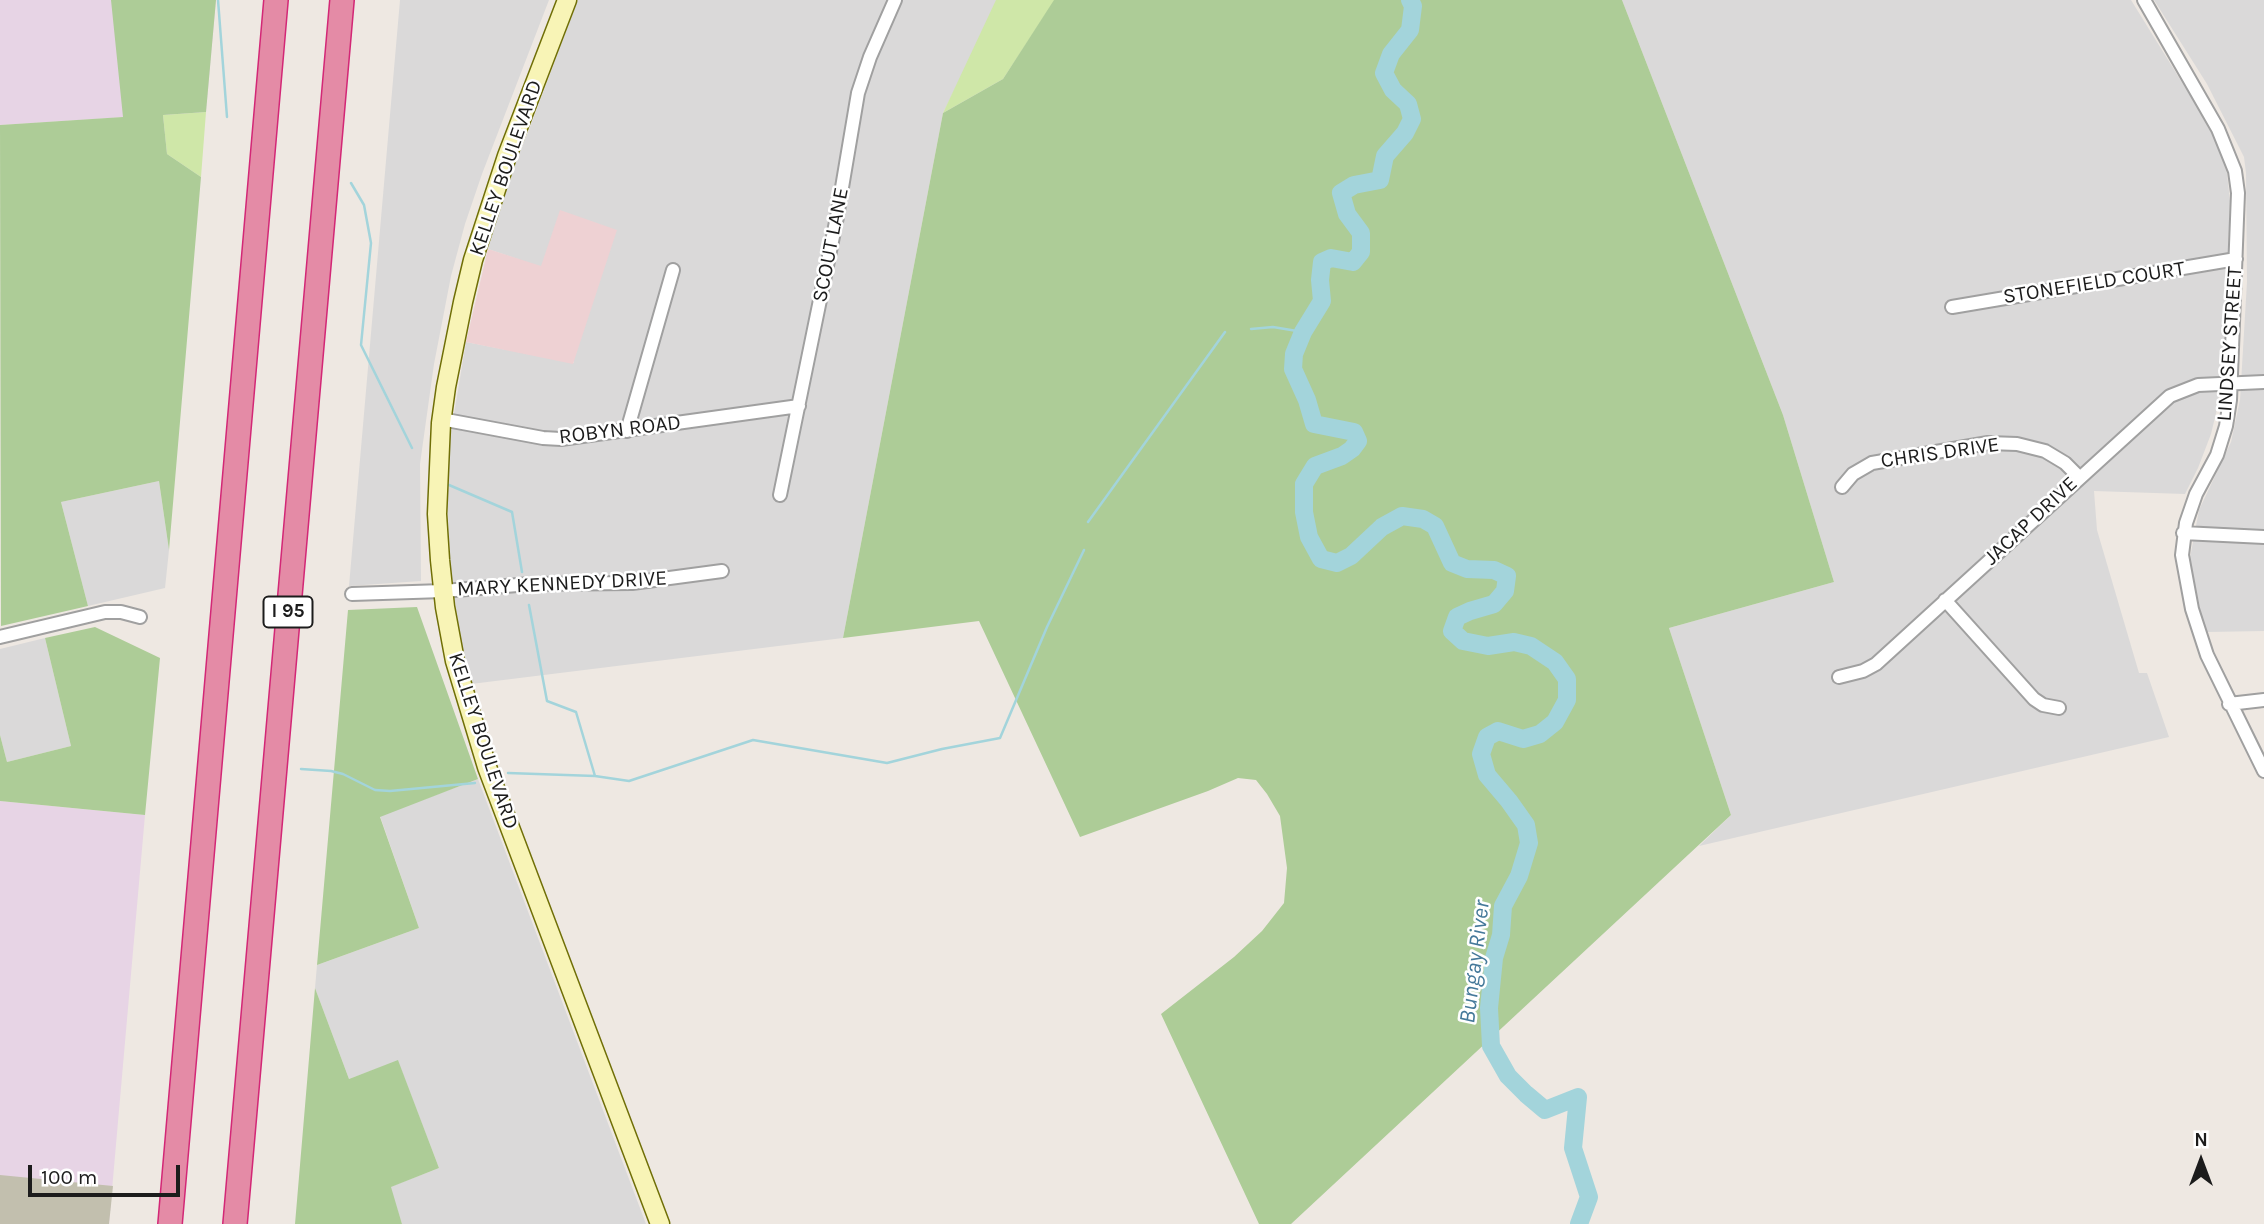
<!DOCTYPE html>
<style>
body{margin:0}
#map{position:relative;width:2264px;height:1224px;overflow:hidden;background:#eee8e2;font-family:Karla,sans-serif}
canvas{display:block}
.north{position:absolute;left:2166px;top:1126px;width:70px;height:70px;-webkit-text-stroke:5px #fff;paint-order:stroke;rotate:0deg;font-size:19px;font-weight:700;line-height:28px;text-align:center;color:#1c1c1c}
.north::after{content:'';display:block;margin:auto;width:24px;height:32px;background:#1c1c1c;clip-path:polygon(50% 0,100% 100%,50% 72%,0 100%)}
.scale{position:absolute;left:28px;top:1165px;width:152px;height:32px;box-sizing:border-box;border:4px solid #1c1c1c;border-top:0;padding-left:9px;font-size:21px;line-height:24px;white-space:nowrap;color:#1c1c1c;-webkit-text-stroke:5px #fff;paint-order:stroke}
</style>
<div id="map">
<canvas width="2264" height="1224"></canvas>
<div class="north">N</div>
<div class="scale">100 m</div>
</div>
<script>
const c = document.querySelector('canvas').getContext('2d');
c.lineJoin = 'round';
function paint(path, color) {
  c.fillStyle = color;
  c.fill(path, 'evenodd');
}
function shape(rows) {
  const path = new Path2D();
  for (const r of rows) {
    path.moveTo(r[0], r[1]);
    for (let i = 2; i < r.length; i += 2) path.lineTo(r[i], r[i + 1]);
  }
  return path;
}
function stroke(path, color, width, dash) {
  c.strokeStyle = color;
  c.lineWidth = width;
  c.lineCap = dash ? 'butt' : 'round';
  c.setLineDash(dash || []);
  c.stroke(path);
}
function label(font, color, halo, rows, align = 'center') {
  c.font = font + ' Karla,sans-serif';
  c.lineWidth = 5;
  c.setLineDash([]);
  c.textBaseline = 'middle';
  c.strokeStyle = halo;
  c.fillStyle = color;
  for (const [text, x, y, turn = 0] of rows) {
    c.save();
    c.translate(x, y);
    c.rotate((+turn || 0) * Math.PI / 180);
    c.textAlign = isNaN(turn) ? turn : align;
    if (halo) c.strokeText(text, 0, 0);
    c.fillText(text, 0, 0);
    c.restore();
  }
}
const residential = shape([
 [400,0,549,0,482,174,465,224,451,276,434,364,420,464,421,581,349,586],
 [578,0,1000,0,943,113,843,638,471,684,461,641,451,577,447,494,450,438,466,342,574,363,541,267,488,249,514,161,527,135],
 [1622,0,2131,0,2191,97,2214,138,2226,164,2230,201,2224,359,2217,409,2211,434,2198,468,2185,494,2094,491,2097,530,2139,673,2147,673,2169,737,1699,846,1731,815,1669,628,1834,582,1783,415],
 [2154,0,2264,0,2264,631,2207,632,2199,607,2190,558,2199,510,2231,442,2240,400,2247,282,2246,173,2244,157,2207,84],
 [159,481,169,550,165,588,88,606,61,502],
 [45,638,71,746,7,762,0,735,0,649],
 [478,779,646,1224,402,1224,390,1187,439,1168,398,1061,349,1079,315,988,317,965,419,928,380,816]
]);
const commercial = shape([
 [560,210,617,230,573,364,466,342,488,249,541,266]
]);
const industrial = shape([
 [0,0,216,0,206,112,0,125],
 [0,801,145,815,109,1224,0,1224]
]);
const construction = shape([
 [0,1175,113,1186,109,1224,0,1224]
]);
const grass = shape([
 [996,0,1055,0,1003,79,943,113],
 [206,112,201,177,167,154,163,115]
]);
const forest = shape([
 [111,0,216,0,206,112,163,115,167,154,201,177,169,550,159,481,61,502,88,606,1,626,0,125,123,117],
 [1054,0,1622,0,1783,415,1834,582,1669,628,1731,815,1291,1224,1259,1224,1161,1014,1234,957,1262,931,1284,903,1287,868,1280,816,1267,794,1256,780,1238,778,1208,791,1080,837,979,621,843,638,943,113,1003,79],
 [417,607,478,779,380,817,419,928,317,965,348,610],
 [95,627,160,658,145,815,0,801,0,735,7,762,71,746,45,638],
 [315,988,349,1079,398,1060,439,1168,391,1187,402,1224,295,1224]
]);
const stream = shape([
 [218,0,227,117],
 [351,183,364,205,371,243,361,345,412,448],
 [1251,329,1273,327,1303,332],
 [449,485,512,512,522,572],
 [1088,522,1225,332],
 [529,605,547,701,576,712,595,776,629,781,753,740,887,763,942,749,1000,738,1047,627,1084,550],
 [301,769,331,771,343,774,375,790,390,791,475,783],
 [508,773,595,776]
]);
const river = shape([
 [1410,0,1413,6,1410,30,1391,54,1384,73,1393,90,1408,104,1412,119,1405,133,1385,156,1380,180,1354,185,1341,193,1347,214,1361,233,1361,252,1353,262,1331,258,1322,262,1320,280,1322,301,1303,332,1294,354,1293,369,1307,400,1314,424,1354,432,1358,441,1352,449,1342,456,1315,466,1304,484,1304,512,1309,537,1321,559,1337,563,1351,556,1382,527,1402,516,1423,519,1435,526,1452,563,1467,569,1494,570,1507,576,1505,591,1494,604,1470,611,1457,617,1452,631,1463,641,1488,646,1514,642,1531,646,1555,662,1567,679,1567,700,1555,722,1540,734,1523,739,1498,731,1487,737,1481,754,1487,775,1509,801,1526,825,1529,843,1519,876,1503,906,1501,935,1494,958,1489,1008,1491,1046,1508,1076,1526,1094,1545,1110,1578,1097,1573,1148,1589,1197,1579,1224]
]);
const minor = shape([
 [2144,0,2218,129,2235,171,2238,193,2230,400,2226,426,2217,455,2196,494,2186,523,2182,555,2192,609,2207,655,2264,771],
 [1952,307,2236,259],
 [441,419,543,438,561,439,799,406],
 [627,431,673,270],
 [1842,487,1853,474,1872,463,1988,443,2017,444,2045,451,2065,463,2079,477],
 [780,495,837,217,858,93,870,57,895,0],
 [2183,533,2264,537],
 [352,594,443,591,530,584,632,583,722,571],
 [1945,600,2034,699,2043,705,2059,708],
 [0,637,105,612,121,612,140,617],
 [1839,677,1863,671,1876,664,2170,396,2198,385,2264,382],
 [2229,704,2264,700]
]);
const secondary = shape([
 [567,0,507,156,473,260,463,302,446,387,441,423,437,514,440,560,445,607,455,661,487,767,660,1224]
]);
const motorway = shape([
 [170,1224,276,0],
 [235,1224,342,0]
]);
const shields = [
 [288,612,49]
];
const shieldNames = [
 ["I 95",288,612]
];
const streetNames = [
 ["KELLEY BOULEVARD",506,168,-71],
 ["SCOUT LANE",831,245,-79],
 ["STONEFIELD COURT",2094,283,-9],
 ["LINDSEY STREET",2230,344,-86],
 ["ROBYN ROAD",620,430,-7],
 ["CHRIS DRIVE",1940,453,-8],
 ["JACAP DRIVE",2031,521,-43],
 ["MARY KENNEDY DRIVE",562,584,-3],
 ["KELLEY BOULEVARD",483,741,72]
];
const waterNames = [
 ["Bungay River",1475,962,-83]
];
paint(residential, '#dad9d9');
paint(commercial, '#eed1d3');
paint(industrial, '#e7d4e5');
paint(construction, '#c2bfae');
paint(grass, '#cfe7a8');
paint(forest, '#adcc97');
stroke(stream, '#a3d4db', 2.5);
stroke(river, '#a3d4db', 18);
stroke(minor, '#a0a0a0', 16);
stroke(secondary, '#706f07', 21);
stroke(motorway, '#d32776', 26);
stroke(minor, '#fff', 12);
stroke(secondary, '#f8f4b6', 18);
stroke(motorway, '#e48ba6', 23);
for (const [x, y, w] of shields) {
  const box = new Path2D();
  box.roundRect(x - w / 2, y - 15.5, w, 31, 5);
  c.fillStyle = '#fff';
  c.fill(box);
  stroke(box, '#1c1c1c', 2);
}
label('bold 19px', '#1c1c1c', null, shieldNames);
label('21px', '#1c1c1c', '#fff', streetNames);
label('italic 23px', '#45799a', '#fff', waterNames);
</script>
